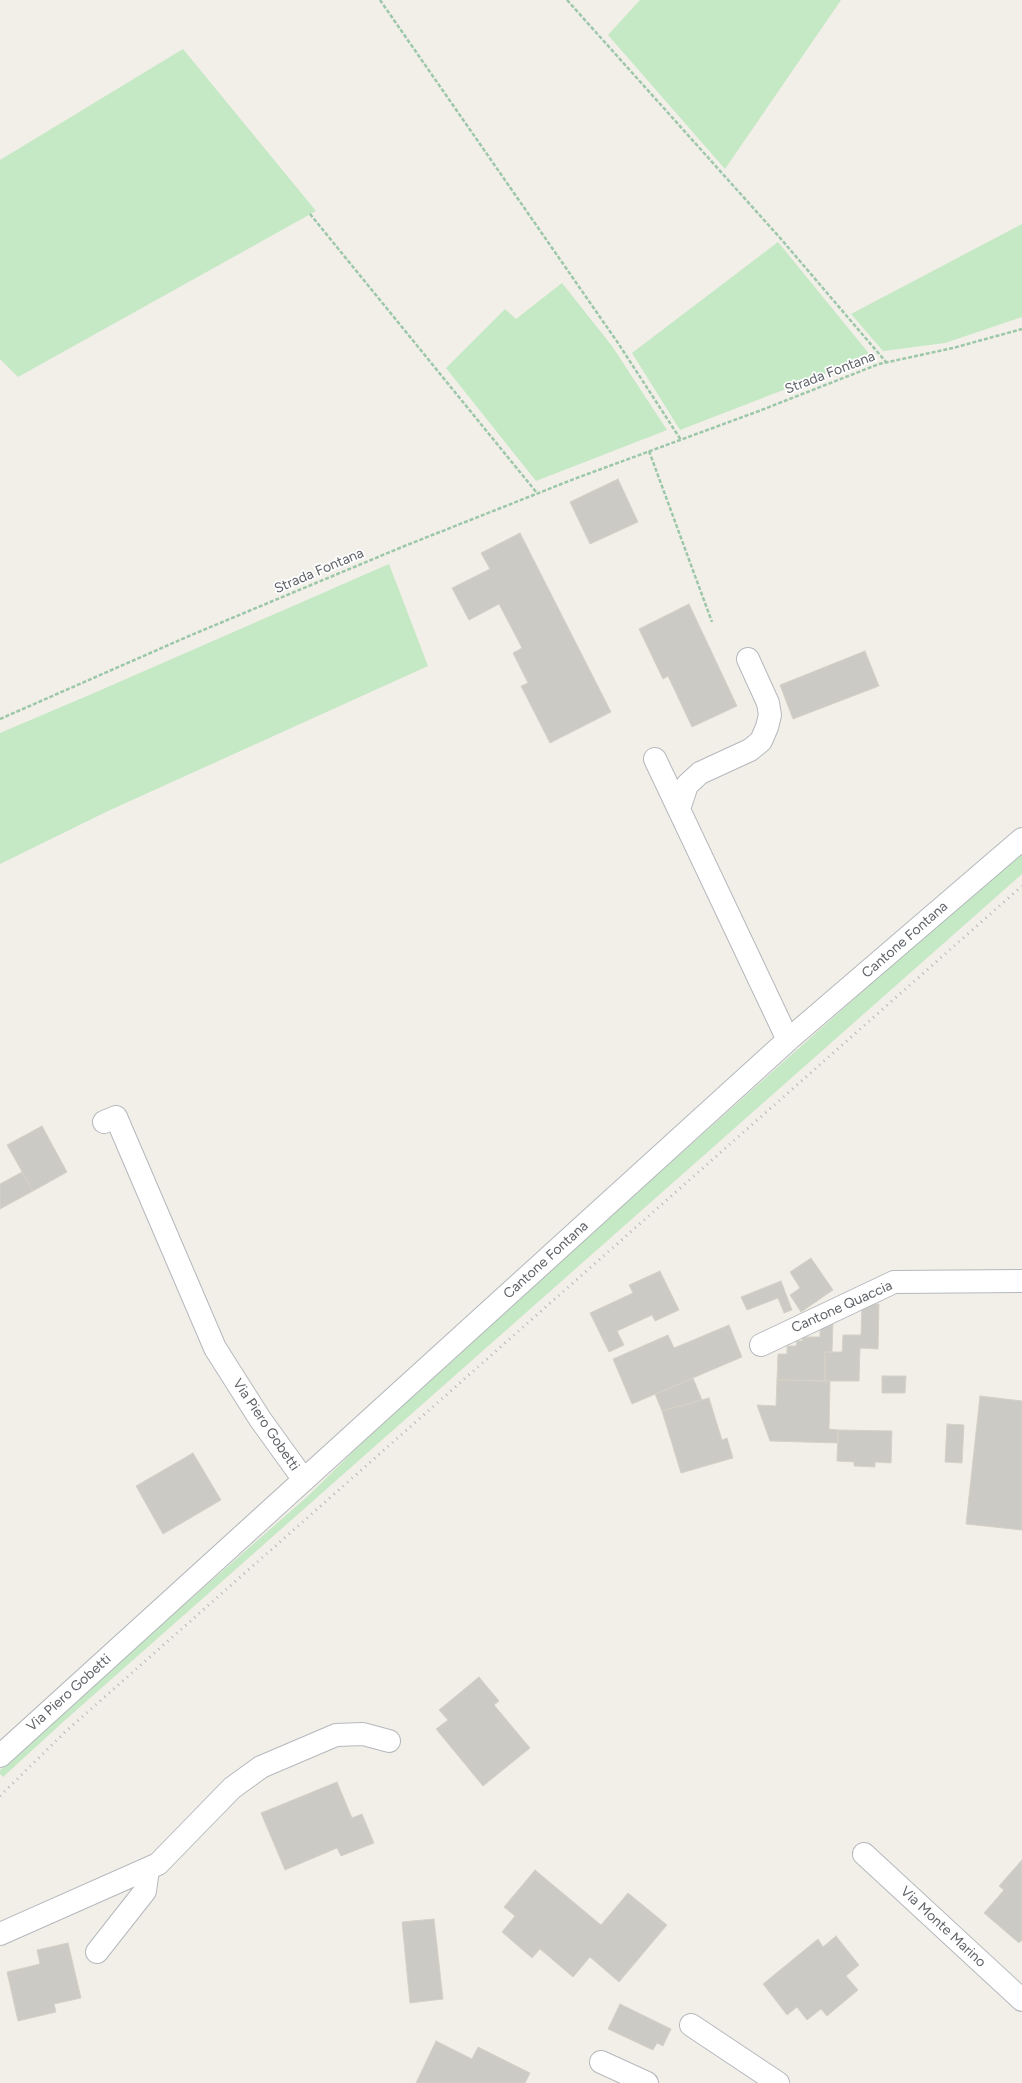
<!DOCTYPE html>
<style>
body{margin:0}
canvas{display:block;background:#f1efe8}
</style>
<canvas width="1022" height="2083"></canvas>
<script>
const c = document.querySelector('canvas').getContext('2d');
c.lineJoin = 'round';
function paint(path, color) {
  c.fillStyle = color;
  c.fill(path, 'evenodd');
}
function shape(rows) {
  const path = new Path2D();
  for (const r of rows) {
    path.moveTo(r[0], r[1]);
    for (let i = 2; i < r.length; i += 2) path.lineTo(r[i], r[i + 1]);
  }
  return path;
}
function stroke(path, color, width, dash) {
  c.strokeStyle = color;
  c.lineWidth = width;
  c.lineCap = dash ? 'butt' : 'round';
  c.setLineDash(dash || []);
  c.stroke(path);
}
function label(font, color, halo, rows, align = 'center') {
  c.font = font + ' Figtree,sans-serif';
  c.lineWidth = 3.5;
  c.setLineDash([]);
  c.textBaseline = 'middle';
  c.strokeStyle = halo;
  c.fillStyle = color;
  for (const [text, x, y, turn = 0] of rows) {
    c.save();
    c.translate(x, y);
    c.rotate((+turn || 0) * Math.PI / 180);
    c.textAlign = isNaN(turn) ? turn : align;
    if (halo) c.strokeText(text, 0, 0);
    c.fillText(text, 0, 0);
    c.restore();
  }
}
const green = shape([
 [640,0,841,0,725,169,608,35],
 [183,49,316,211,18,377,0,359,0,160],
 [1022,224,1022,317,945,343,883,351,851,314],
 [778,242,871,356,680,430,632,353],
 [562,283,612,346,667,430,536,481,446,368,505,309,516,319],
 [389,564,428,666,108,811,0,864,0,733,94,693],
 [1022,849,1022,874,63,1722,3,1777,0,1774,0,1770,89,1688,308,1496,416,1390]
]);
const building = shape([
 [618,479,638,522,590,544,570,502,618,479],
 [520,533,611,712,550,743,521,686,528,683,513,653,522,648,499,604,469,620,452,588,490,569,481,553,520,533],
 [689,604,737,706,692,727,668,676,663,679,639,629,689,604],
 [865,651,879,686,793,719,780,685,865,651],
 [42,1126,67,1172,33,1191,7,1145,42,1126],
 [22,1172,33,1191,0,1209,0,1184,22,1172],
 [811,1258,833,1290,801,1312,790,1295,800,1288,790,1272,811,1258],
 [660,1271,679,1310,655,1321,652,1315,617,1331,624,1345,609,1352,590,1313,633,1293,629,1285,660,1271],
 [781,1281,792,1310,784,1313,778,1298,747,1310,741,1297,781,1281],
 [862,1304,879,1304,878,1349,860,1348,859,1381,825,1381,825,1352,842,1352,843,1335,861,1335,862,1304],
 [820,1321,833,1321,832,1352,825,1352,825,1381,777,1380,778,1354,787,1354,787,1346,796,1346,797,1341,802,1341,803,1337,820,1337,820,1321],
 [729,1325,742,1357,632,1404,613,1359,668,1335,674,1348,729,1325],
 [882,1376,906,1376,905,1393,882,1393,882,1376],
 [693,1378,702,1400,662,1411,655,1394,693,1378],
 [777,1380,830,1381,829,1429,838,1430,838,1443,770,1441,757,1405,776,1406,777,1380],
 [980,1396,1022,1401,1022,1530,966,1524,980,1396],
 [709,1398,722,1440,727,1438,733,1458,681,1473,662,1411,709,1398],
 [947,1424,964,1425,962,1463,945,1462,947,1424],
 [838,1430,892,1431,891,1463,875,1462,875,1467,854,1466,854,1462,837,1461,838,1430],
 [193,1453,221,1500,163,1534,136,1486,193,1453],
 [479,1677,499,1701,494,1705,530,1748,483,1786,436,1729,448,1720,439,1710,479,1677],
 [337,1782,352,1818,362,1814,374,1843,341,1856,337,1848,285,1870,261,1813,337,1782],
 [1022,1860,1022,1940,1019,1943,984,1913,1004,1890,999,1886,1022,1860],
 [535,1870,601,1925,628,1893,667,1925,619,1982,590,1957,573,1977,540,1949,532,1958,502,1932,515,1916,504,1907,535,1870],
 [434,1919,443,1999,410,2003,402,1922,434,1919],
 [836,1936,859,1965,846,1976,858,1990,827,2016,821,2009,807,2020,797,2007,787,2015,763,1984,818,1939,823,1947,836,1936],
 [68,1943,81,1998,54,2004,56,2012,18,2021,7,1972,40,1964,37,1950,68,1943],
 [620,2004,671,2029,663,2046,657,2043,653,2050,608,2029,620,2004],
 [436,2041,472,2059,478,2047,530,2073,525,2083,416,2083,436,2041]
]);
const path = shape([
 [380,0,618,343,681,440],
 [567,0,781,239,886,362],
 [310,214,537,493],
 [649,451,712,622],
 [0,719,189,636,402,547,574,479,759,411,879,364,953,348,1022,329]
]);
const minor = shape([
 [655,759,788,1040],
 [679,809,687,785,700,773,750,750,761,741,767,727,770,715,768,703,748,659],
 [104,1122,116,1117,215,1348,260,1419,304,1480],
 [761,1345,894,1282,1022,1281],
 [0,1756,788,1040,1022,839],
 [864,1854,1022,2000],
 [0,1934,158,1864,232,1788,261,1767,336,1735,363,1734,389,1741],
 [97,1952,145,1891,148,1869],
 [691,2025,778,2083],
 [601,2062,647,2083]
]);
const rail = shape([
 [0,1796,65,1732,1022,886]
]);
const streetNames = [
 ["Strada Fontana",830,373,-21],
 ["Strada Fontana",319,571,-23],
 ["Cantone Fontana",905,940,-41],
 ["Cantone Fontana",546,1260,-42],
 ["Cantone Quaccia",842,1307,-24],
 ["Via Piero Gobetti",266,1425,56],
 ["Via Piero Gobetti",69,1693,-42],
 ["Via Monte Marino",943,1927,43]
];
paint(green, '#c5e8c5');
paint(building, '#cccac5');
stroke(building, '#d6d1c6', 1);
stroke(minor, '#b5b8bc', 24);
stroke(path, '#9cc7a9', 2.5, [4, 2]);
stroke(minor, '#fff', 22);
stroke(rail, '#b6b7b8', 3, [1, 5]);
label('14px', '#5f6368', '#fff', streetNames);
</script>
